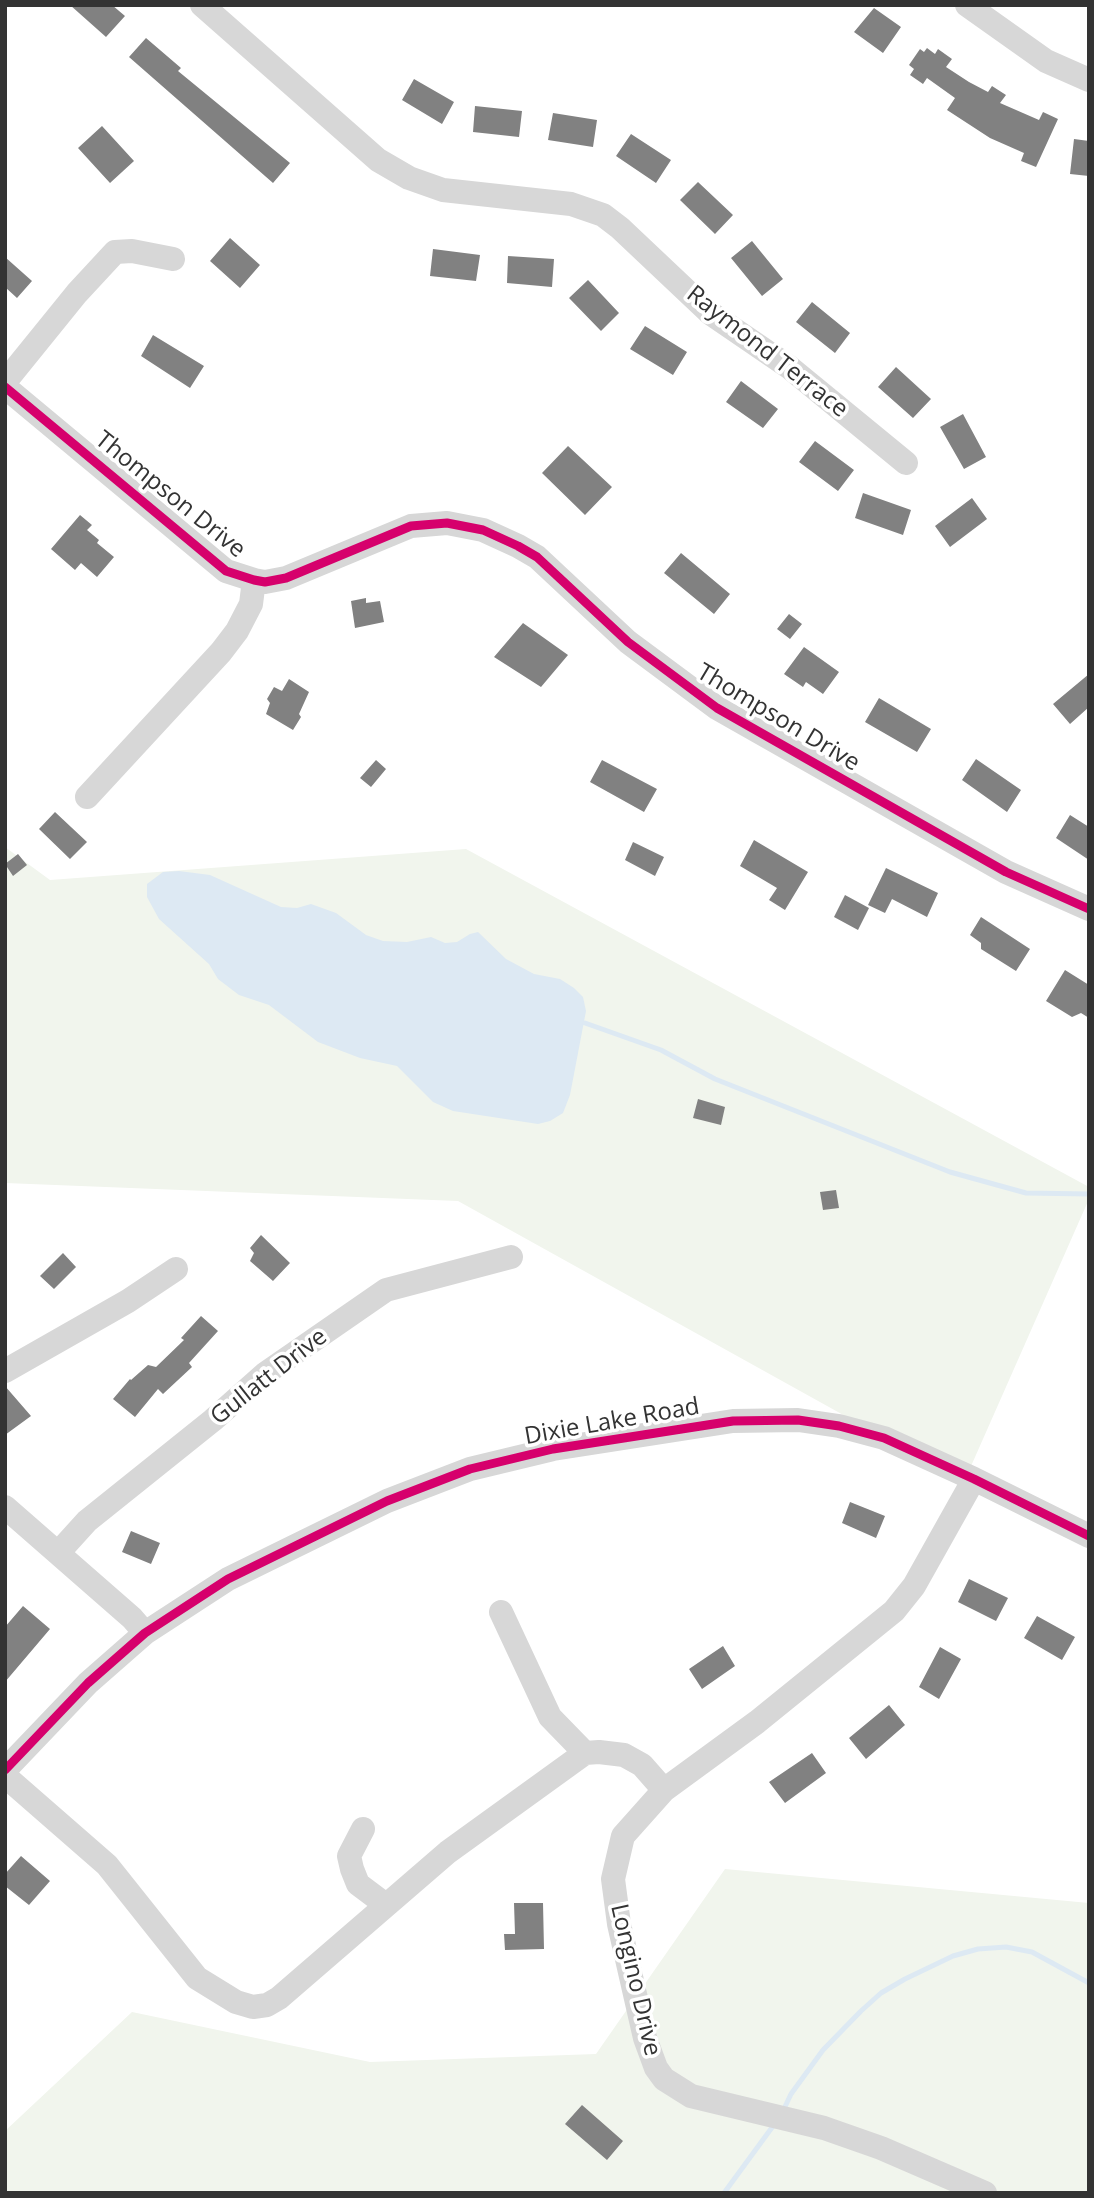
<!DOCTYPE html>
<style>
body{margin:0}
#map{position:relative;width:1094px;height:2198px;overflow:hidden;background:#fff;font-family:"Open Sans",sans-serif}
canvas{display:block}
.frame{position:absolute;inset:0;border:7px solid #333;pointer-events:none}
</style>
<div id="map">
<canvas width="1094" height="2198"></canvas>
<div class="frame"></div>
</div>
<script>
const c = document.querySelector('canvas').getContext('2d');
c.lineJoin = 'round';
function paint(path, color) {
  c.fillStyle = color;
  c.fill(path, 'evenodd');
}
function shape(rows) {
  const path = new Path2D();
  for (const r of rows) {
    path.moveTo(r[0], r[1]);
    for (let i = 2; i < r.length; i += 2) path.lineTo(r[i], r[i + 1]);
  }
  return path;
}
function stroke(path, color, width, dash) {
  c.strokeStyle = color;
  c.lineWidth = width;
  c.lineCap = dash ? 'butt' : 'round';
  c.setLineDash(dash || []);
  c.stroke(path);
}
function label(font, color, halo, rows, align = 'center') {
  c.font = font + ' "Open Sans",sans-serif';
  c.lineWidth = 7;
  c.setLineDash([]);
  c.textBaseline = 'middle';
  c.strokeStyle = halo;
  c.fillStyle = color;
  for (const [text, x, y, turn = 0] of rows) {
    c.save();
    c.translate(x, y);
    c.rotate((+turn || 0) * Math.PI / 180);
    c.textAlign = isNaN(turn) ? turn : align;
    if (halo) c.strokeText(text, 0, 0);
    c.fillText(text, 0, 0);
    c.restore();
  }
}
const green = shape([
 [5,847,50,880,466,849,1089,1187,1089,1199,964,1482,458,1201,5,1183],
 [725,1869,1089,1903,1089,2193,5,2193,5,2131,132,2012,370,2062,596,2054]
]);
const water = shape([
 [179,871,210,875,281,907,297,908,311,904,336,913,366,935,383,941,407,942,431,937,445,943,457,942,470,934,478,932,506,959,534,974,560,979,574,988,583,997,586,1011,570,1095,563,1113,550,1121,538,1124,453,1111,433,1102,397,1066,360,1058,318,1042,269,1005,239,995,218,979,209,964,159,919,147,897,147,884,163,872]
]);
const stream = shape([
 [585,1023,661,1050,715,1079,950,1172,1026,1193,1089,1194],
 [783,2111,791,2094,823,2050,861,2011,881,1993,905,1979,953,1956,978,1949,1006,1947,1032,1952,1089,1983],
 [724,2193,776,2122]
]);
const building = shape([
 [70,5,112,5,125,16,106,37],
 [874,8,901,27,883,53,854,32],
 [146,38,181,68,178,71,290,163,273,183,129,57],
 [927,48,935,54,938,49,952,59,946,67,969,82,988,92,992,86,1006,95,1000,103,1039,120,1043,112,1058,119,1036,167,1021,161,1024,153,990,138,947,110,955,98,927,78,923,84,910,75,914,69,909,65,920,49,924,52],
 [414,79,454,102,442,124,402,100],
 [475,106,522,111,519,137,473,132],
 [553,113,597,120,593,147,548,140],
 [102,126,134,161,110,183,78,148],
 [631,134,671,160,656,183,616,156],
 [1074,139,1089,141,1089,176,1070,174],
 [698,182,733,215,715,234,680,200],
 [230,238,260,265,240,288,210,261],
 [752,241,783,279,762,296,731,258],
 [433,249,480,255,476,281,430,276],
 [508,256,554,259,552,287,507,283],
 [5,257,32,281,17,298,5,287],
 [588,280,619,313,601,331,569,298],
 [812,302,850,333,835,353,796,322],
 [645,326,687,352,673,375,630,349],
 [153,335,204,366,190,388,141,356],
 [896,367,931,399,913,418,878,387],
 [741,381,778,409,763,428,726,402],
 [963,414,986,457,964,469,940,427],
 [815,441,854,470,838,491,799,462],
 [568,446,612,487,585,515,542,473],
 [863,493,911,510,903,535,855,518],
 [972,498,987,519,950,547,935,526],
 [80,515,92,525,87,530,99,540,97,543,114,557,97,577,81,563,75,570,51,549],
 [681,553,730,594,714,614,664,573],
 [366,598,366,603,380,601,384,622,355,628,351,601],
 [789,614,802,624,790,639,777,629],
 [523,623,568,655,541,687,494,657],
 [804,647,839,672,823,694,806,682,803,687,784,674],
 [1089,674,1089,707,1070,724,1053,704],
 [289,679,309,692,299,714,301,717,293,730,266,714,270,703,267,699,274,687,282,691],
 [879,698,931,729,917,752,865,722],
 [976,759,1021,790,1007,812,962,780],
 [376,760,386,769,371,787,360,778],
 [602,760,657,789,644,812,590,782],
 [55,812,87,842,70,859,39,829],
 [1070,815,1089,827,1089,860,1056,838],
 [754,840,808,872,785,910,769,900,777,888,740,866],
 [633,842,664,857,655,876,625,860],
 [18,854,27,865,13,876,5,864],
 [886,868,938,893,927,917,892,899,885,913,868,905],
 [845,895,869,908,858,930,834,917],
 [981,917,1030,949,1016,971,981,949,981,943,970,935],
 [1065,970,1089,985,1089,1018,1081,1013,1072,1017,1046,1001],
 [698,1099,725,1107,721,1125,693,1118],
 [836,1190,839,1208,823,1210,820,1192],
 [261,1235,290,1263,273,1281,250,1261,254,1253,250,1248],
 [63,1253,76,1267,54,1289,40,1276],
 [201,1316,218,1331,189,1363,192,1367,163,1394,158,1389,135,1417,113,1399,130,1379,131,1380,148,1365,156,1367,184,1340,181,1338],
 [5,1386,31,1416,5,1435],
 [850,1502,885,1516,876,1538,842,1523],
 [131,1531,160,1543,151,1564,122,1552],
 [969,1579,1008,1598,996,1621,958,1602],
 [23,1606,50,1629,5,1682,5,1627],
 [1037,1616,1075,1637,1062,1660,1024,1638],
 [723,1646,735,1666,702,1689,689,1669],
 [940,1647,961,1659,939,1699,919,1687],
 [889,1705,905,1725,866,1759,849,1738],
 [812,1753,826,1773,785,1803,769,1782],
 [21,1856,50,1881,29,1905,5,1886,5,1874],
 [514,1903,543,1903,544,1949,505,1950,504,1934,515,1934],
 [582,2105,623,2141,607,2160,565,2124]
]);
const minor = shape([
 [202,5,378,160,409,178,443,190,571,204,603,215,620,228,710,313,789,367,906,463],
 [967,5,1046,61,1089,80],
 [5,382,77,293,115,252,132,251,173,259],
 [5,387,226,571,254,580,265,582,286,578,411,526,447,523,483,530,518,546,537,557,628,642,717,708,1006,872,1089,909],
 [87,797,221,652,237,631,251,604,254,580],
 [5,1371,128,1301,176,1269],
 [974,1479,914,1586,894,1611,757,1722,664,1790,623,1836,613,1879,619,1924,645,2038,656,2068,664,2079,691,2096,824,2128,881,2148,985,2193],
 [5,1507,132,1618,145,1633],
 [58,1553,87,1521,213,1420,266,1373,386,1290,511,1257],
 [501,1612,550,1717,585,1753],
 [5,1770,88,1683,145,1633,228,1579,387,1501,470,1469,553,1449,733,1421,798,1420,839,1426,884,1438,974,1479,1089,1536],
 [5,1776,107,1865,197,1978,236,2002,253,2007,267,2005,279,1998,448,1852,585,1753,599,1752,624,1755,642,1765,664,1790],
 [363,1829,349,1856,352,1869,358,1884,386,1905]
]);
const cycleway = shape([
 [5,387,226,571,254,580,265,582,286,578,411,526,447,523,483,530,518,546,537,557,628,642,717,708,1006,872,1089,909],
 [5,1770,88,1683,145,1633,228,1579,387,1501,470,1469,553,1449,733,1421,798,1420,839,1426,884,1438,974,1479,1089,1536]
]);
const streetNames = [
 ["Raymond Terrace",767,352,38],
 ["Thompson Drive",170,495,39],
 ["Thompson Drive",778,718,31],
 ["Gullatt Drive",269,1377,-38],
 ["Dixie Lake Road",612,1422,-10],
 ["Longino Drive",635,1980,77]
];
paint(green, '#f1f5ed');
paint(water, '#dde9f3');
stroke(stream, '#dde9f3', 5);
paint(building, '#818181');
stroke(minor, '#d7d7d7', 24);
stroke(cycleway, '#d6006c', 9);
label('24px', '#333', '#fff', streetNames);
</script>
